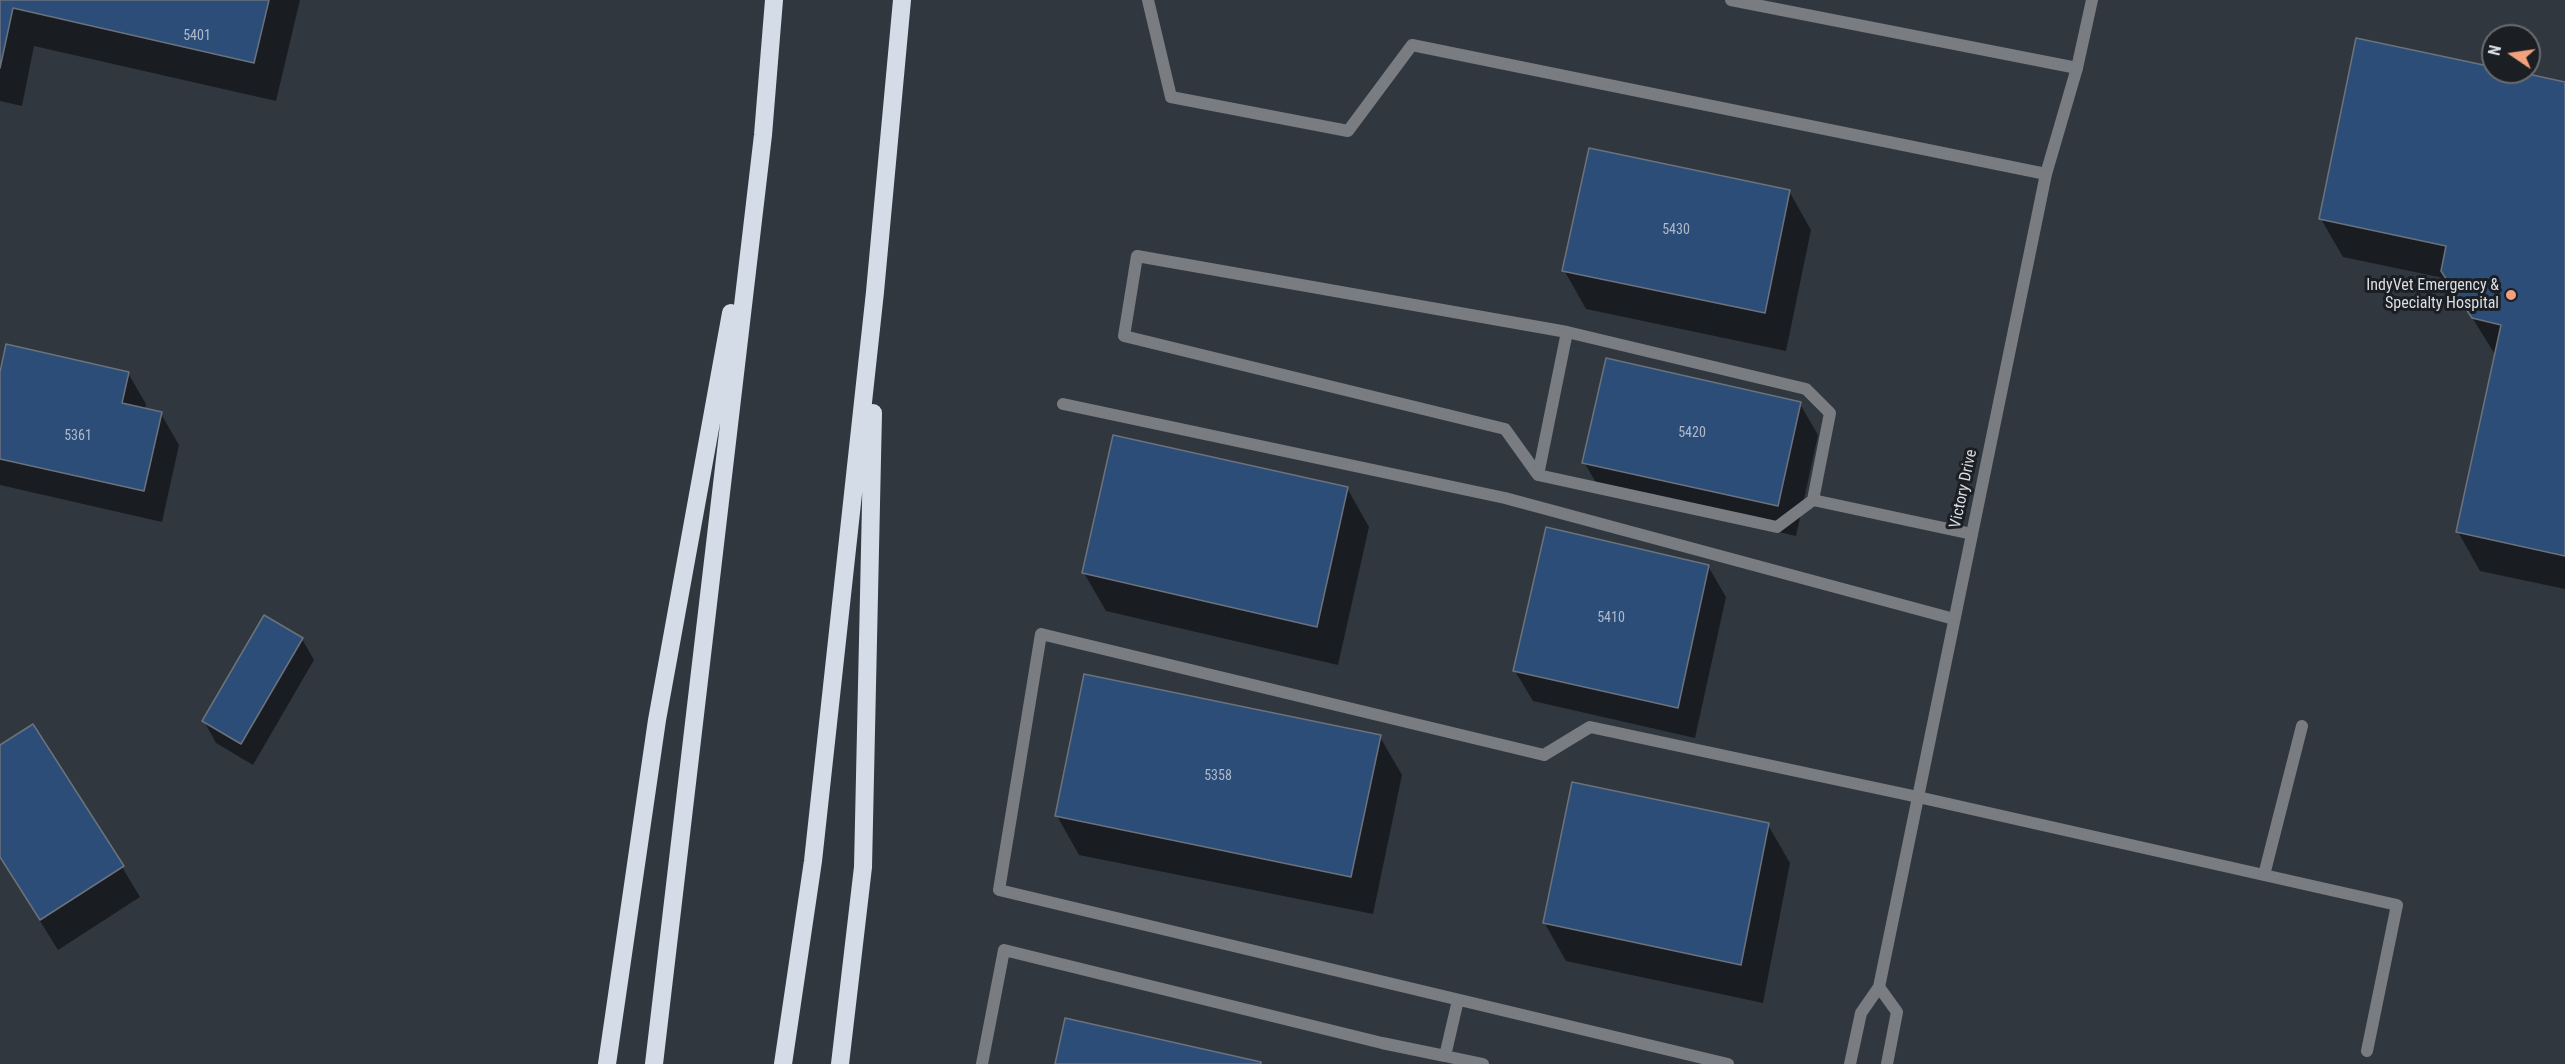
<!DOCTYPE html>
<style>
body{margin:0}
#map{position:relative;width:2565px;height:1064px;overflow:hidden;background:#30373f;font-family:"Roboto Condensed",sans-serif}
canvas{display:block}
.north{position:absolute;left:2481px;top:24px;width:60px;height:60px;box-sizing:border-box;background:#1b1e22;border:2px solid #686b70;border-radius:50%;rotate:283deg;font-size:16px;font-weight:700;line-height:24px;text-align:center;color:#dbdfe5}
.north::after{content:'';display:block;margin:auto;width:21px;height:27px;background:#f1a17d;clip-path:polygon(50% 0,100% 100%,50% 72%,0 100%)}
</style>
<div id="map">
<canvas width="2565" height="1064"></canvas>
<div class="north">N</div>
</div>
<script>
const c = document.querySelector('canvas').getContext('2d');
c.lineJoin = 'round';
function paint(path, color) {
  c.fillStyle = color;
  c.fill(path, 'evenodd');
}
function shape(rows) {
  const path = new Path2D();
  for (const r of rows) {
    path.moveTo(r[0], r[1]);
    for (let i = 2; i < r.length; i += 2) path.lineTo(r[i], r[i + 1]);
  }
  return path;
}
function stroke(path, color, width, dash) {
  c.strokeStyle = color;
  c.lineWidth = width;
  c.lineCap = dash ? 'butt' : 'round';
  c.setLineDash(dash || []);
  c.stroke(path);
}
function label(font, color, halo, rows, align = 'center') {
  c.font = font + ' "Roboto Condensed",sans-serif';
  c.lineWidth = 6;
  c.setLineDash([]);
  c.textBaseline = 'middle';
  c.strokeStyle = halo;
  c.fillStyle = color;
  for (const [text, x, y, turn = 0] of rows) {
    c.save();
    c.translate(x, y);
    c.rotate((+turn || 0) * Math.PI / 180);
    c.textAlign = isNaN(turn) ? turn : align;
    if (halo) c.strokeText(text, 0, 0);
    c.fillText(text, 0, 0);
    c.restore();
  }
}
const shadow = shape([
 [0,0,300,0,276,101,34,46,22,106,0,101],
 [2493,68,2493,72,2511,72,2565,83,2565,589,2480,571,2458,532,2496,356,2448,279,2343,257,2321,219],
 [1789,191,1811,230,1786,351,1586,309,1564,270],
 [0,373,128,373,146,404,145,410,161,414,179,445,162,522,0,485],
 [1800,404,1818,435,1796,536,1602,493,1584,462],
 [1347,488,1369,527,1338,665,1106,611,1084,573],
 [1708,566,1726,597,1695,738,1533,701,1515,671],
 [302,639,314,660,253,765,216,743,204,721],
 [1380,737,1402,775,1373,914,1079,855,1057,816],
 [0,747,122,867,140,897,58,950,0,857],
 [1768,825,1790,863,1763,1003,1566,961,1544,922]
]);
const building = shape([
 [0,0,269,0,254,63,13,8,0,68,0,0],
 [2356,38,2493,67,2493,72,2519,72,2565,82,2565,556,2456,532,2501,325,2472,318,2441,271,2446,246,2319,219,2356,38],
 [1589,148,1790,190,1765,313,1562,271,1589,148],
 [6,344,129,372,122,403,162,412,144,491,0,459,0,372,6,344],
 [1606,358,1801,402,1778,506,1582,463,1606,358],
 [1113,435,1348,487,1317,627,1082,573,1113,435],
 [1546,527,1709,565,1678,708,1513,671,1546,527],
 [264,615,303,638,241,744,202,721,264,615],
 [1084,674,1381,735,1351,877,1055,816,1084,674],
 [33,724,124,866,40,920,0,857,0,745,33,724],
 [1572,782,1769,823,1741,965,1543,923,1572,782],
 [1065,1018,1261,1062,1261,1064,1055,1064,1065,1018]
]);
const service = shape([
 [1148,0,1171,97,1348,131,1412,45,2046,174],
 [1731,0,2077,68],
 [1063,404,1505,498,1954,619],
 [1538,475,1505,429,1124,336,1137,256,1567,332],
 [1813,500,1830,413,1806,389,1567,332,1538,475,1777,527,1813,500,1972,534],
 [2264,875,2302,726],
 [1458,1000,1445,1056,1483,1064],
 [982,1064,1004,950,1382,1043,1445,1056],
 [1728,1064,999,890,1041,634,1544,755,1590,727,1918,797,2397,905,2367,1051]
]);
const minor = shape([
 [1879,987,1897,1012,1887,1064],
 [1850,1064,1861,1013,1879,987,2046,174,2077,68,2092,0]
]);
const motorway = shape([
 [607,1064,657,720,731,313],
 [654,1064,763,135,774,0],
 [783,1064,813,861,875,292,902,0],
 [840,1064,863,867,873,413]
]);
const markers = [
 [2511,295,6,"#f1a17d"]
];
const numberNames = [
 ["5401",197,36],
 ["5430",1676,230],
 ["5420",1692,433],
 ["5361",78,436],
 ["5410",1611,618],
 ["5358",1218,776]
];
const poiNames = [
 ["IndyVet Emergency &",2499,286],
 ["Specialty Hospital",2499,304]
];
const streetNames = [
 ["Victory Drive",1964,489,-78]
];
paint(shadow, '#0007');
paint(building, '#2c4d78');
stroke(building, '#6b727c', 1.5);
stroke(service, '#797c81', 12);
stroke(minor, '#797c81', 12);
stroke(motorway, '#d4dce7', 18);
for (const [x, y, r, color] of markers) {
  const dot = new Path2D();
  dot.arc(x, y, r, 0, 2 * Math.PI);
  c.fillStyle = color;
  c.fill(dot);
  stroke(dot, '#1b1e22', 2);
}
label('14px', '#afbaca', null, numberNames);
label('16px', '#dbdfe5', '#1b1e22', poiNames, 'right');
label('16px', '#dbdfe5', '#1b1e22', streetNames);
</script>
